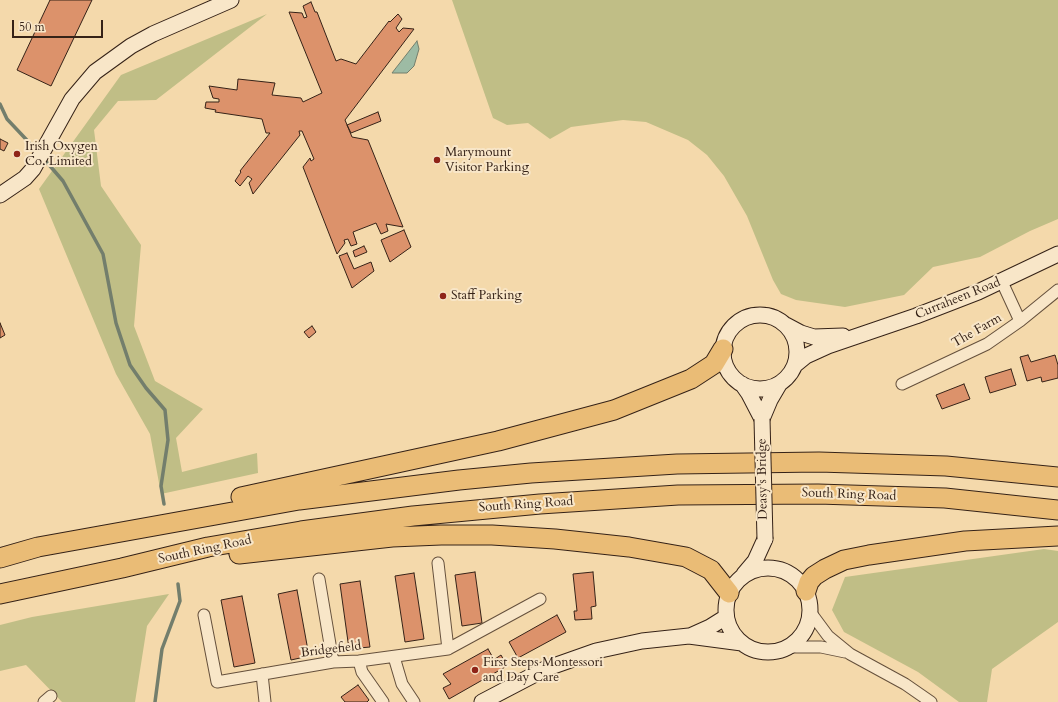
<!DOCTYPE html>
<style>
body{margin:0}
#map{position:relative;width:1058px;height:702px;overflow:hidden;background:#f4d9ab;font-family:Cardo,serif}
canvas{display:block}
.scale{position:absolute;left:12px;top:20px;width:91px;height:18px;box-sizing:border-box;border:2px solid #352217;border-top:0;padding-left:5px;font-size:12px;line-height:14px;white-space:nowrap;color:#352217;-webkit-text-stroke:3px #f8e6c8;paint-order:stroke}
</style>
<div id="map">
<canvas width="1058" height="702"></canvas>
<div class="scale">50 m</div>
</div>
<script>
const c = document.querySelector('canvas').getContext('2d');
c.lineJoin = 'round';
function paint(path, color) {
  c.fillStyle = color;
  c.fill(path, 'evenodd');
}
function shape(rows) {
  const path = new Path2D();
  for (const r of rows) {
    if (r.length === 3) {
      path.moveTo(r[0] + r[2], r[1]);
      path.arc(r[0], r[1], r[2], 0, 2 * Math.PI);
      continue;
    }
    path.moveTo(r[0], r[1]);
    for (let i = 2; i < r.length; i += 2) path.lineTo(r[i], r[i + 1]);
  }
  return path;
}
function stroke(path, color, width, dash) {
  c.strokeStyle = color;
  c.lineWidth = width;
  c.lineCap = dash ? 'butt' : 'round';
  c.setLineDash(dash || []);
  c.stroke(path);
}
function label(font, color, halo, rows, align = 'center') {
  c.font = font + ' Cardo,serif';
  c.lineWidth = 4;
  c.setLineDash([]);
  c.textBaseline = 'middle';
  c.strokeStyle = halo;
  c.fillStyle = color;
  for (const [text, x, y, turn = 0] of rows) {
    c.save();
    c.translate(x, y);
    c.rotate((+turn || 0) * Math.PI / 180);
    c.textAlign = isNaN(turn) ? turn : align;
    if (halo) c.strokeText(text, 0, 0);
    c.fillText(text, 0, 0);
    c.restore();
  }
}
const green = shape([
 [452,0,1058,0,1058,219,1030,231,980,257,933,267,904,295,845,307,796,300,781,294,773,280,747,216,724,176,707,155,688,140,646,122,623,120,571,127,550,139,528,123,507,125,493,118],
 [267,14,156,100,118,101,94,130,101,186,141,245,134,326,155,381,203,409,176,438,182,472,257,453,258,473,161,494,150,434,116,374,39,189,121,75],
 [1044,549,1058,551,1058,622,992,669,987,702,959,702,918,672,844,632,832,610,845,577],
 [169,594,147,626,135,702,62,702,26,665,0,671,0,625,32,617]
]);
const water = shape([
 [417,41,419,49,414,66,407,73,392,73,417,41]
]);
const stream = shape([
 [0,104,7,119,39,153],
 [44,159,63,181,103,254,116,323,130,365,146,388,165,410,168,440,161,486,164,504],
 [155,702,162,649,180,601,178,584]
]);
const building = shape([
 [50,0,92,0,51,86,17,70,50,0],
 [311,2,315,12,317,12,336,61,341,59,356,64,389,21,390,22,398,14,402,19,396,28,399,32,403,28,414,29,345,120,352,137,368,140,403,227,386,224,388,231,381,234,376,223,353,232,357,244,351,246,348,239,344,240,345,243,337,254,303,167,310,158,311,161,314,159,302,131,299,131,300,135,253,194,249,183,252,179,248,176,240,186,235,181,241,172,240,171,270,133,266,133,262,119,215,112,216,110,205,108,206,102,219,102,219,99,213,98,209,86,237,90,238,79,275,83,272,95,301,98,303,102,322,93,289,12,302,13,304,18,307,17,303,6,311,2],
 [378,112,381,121,351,133,347,125,378,112],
 [0,139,8,143,4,151,0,149,0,139],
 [404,230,411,247,390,262,381,240,404,230],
 [364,246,367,252,355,257,353,251,364,246],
 [347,253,354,269,371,262,374,271,352,288,339,256,347,253],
 [0,323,5,335,0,338,0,323],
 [312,326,316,332,309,338,304,332,312,326],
 [1028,355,1031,362,1055,355,1058,365,1058,378,1042,382,1041,377,1027,381,1020,357,1028,355],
 [1011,369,1016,385,990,393,985,377,1011,369],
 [964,384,970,399,942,409,936,395,964,384],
 [475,572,482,623,462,626,455,575,475,572],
 [593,572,596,606,591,607,592,619,575,620,574,611,577,611,573,574,593,572],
 [414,573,424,639,405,642,395,576,414,573],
 [360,581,370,647,349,649,340,584,360,581],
 [297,590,309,656,291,660,278,594,297,590],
 [242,596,255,663,234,667,221,600,242,596],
 [557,615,566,632,518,658,509,642,557,615],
 [488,649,492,656,490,657,492,661,501,655,507,666,449,699,443,688,451,684,443,674,488,649],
 [358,685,369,700,367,702,345,702,341,697,358,685]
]);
const street = shape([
 [1002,282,1020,321],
 [902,384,987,344,1020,321,1058,290],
 [438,563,448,649],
 [319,579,333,662],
 [811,613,828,636,850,654,905,684,931,702],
 [204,615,217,682,333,662,359,661,448,649,540,599],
 [789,647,821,647,845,652],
 [394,657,402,684,414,702],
 [359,661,362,672,383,702],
 [262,674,265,702],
 [44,702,51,696]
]);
const secondary = shape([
 [0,195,25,178,33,169,72,99,95,72,131,46,153,34,231,0],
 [760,352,37],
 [786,325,801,333,814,337,843,336],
 [795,365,806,356,828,346,916,316,978,292,1058,254],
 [742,384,749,394,762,419],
 [762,419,770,400,780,383],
 [768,610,42],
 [744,574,755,561,765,539],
 [690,636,710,627,726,617],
 [482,702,545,669,596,651,642,641,689,636,742,643]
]);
const highway = shape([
 [241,497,498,441,614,410,691,379,714,364,723,349],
 [239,554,392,537,441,535,492,535,555,539,629,547,686,557,711,570,729,593],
 [0,558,38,547,299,500,459,480,531,473,677,464,819,462,946,466,1058,477],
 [806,591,809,582,814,576,825,569,844,560,869,555,965,541,1058,536],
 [0,594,122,568,208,547,301,531,413,516,540,504,678,495,818,494,945,498,1058,510]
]);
const secondaryBridge = shape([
 [762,419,765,539]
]);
const markers = [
 [17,154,4,"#8f2418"],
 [437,160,4,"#8f2418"],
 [443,296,4,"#8f2418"],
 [475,670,4,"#8f2418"]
];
const poiNames = [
 ["Irish Oxygen",25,147],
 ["Co. Limited",25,162],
 ["Marymount",445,153],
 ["Visitor Parking",445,168],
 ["Staff Parking",451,296],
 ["First Steps Montessori",483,663],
 ["and Day Care",483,678]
];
const streetNames = [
 ["Curraheen Road",958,299,-22],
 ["The Farm",977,331,-30],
 ["Deasy's Bridge",763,479,-91],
 ["South Ring Road",849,495,2],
 ["South Ring Road",526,505,-4],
 ["South Ring Road",205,550,-12],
 ["Bridgefield",331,650,-7]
];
paint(green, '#c0be86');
paint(water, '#9dbba4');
stroke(water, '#737e6c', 1);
stroke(stream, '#737e6c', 3.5);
paint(building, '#dc926b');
stroke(building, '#352217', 1);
stroke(street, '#65503c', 13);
stroke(secondary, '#352217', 17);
stroke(highway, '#352217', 21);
stroke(street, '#f8e6c8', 11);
stroke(secondary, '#f8e6c8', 15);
stroke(highway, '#eabc76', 19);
stroke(secondaryBridge, '#352217', 17, []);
stroke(secondaryBridge, '#f8e6c8', 15);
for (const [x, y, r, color] of markers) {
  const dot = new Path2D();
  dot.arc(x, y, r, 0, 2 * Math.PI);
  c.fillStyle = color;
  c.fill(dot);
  stroke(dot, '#f8e6c8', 1.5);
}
label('13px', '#352217', '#f8e6c8', poiNames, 'left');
label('13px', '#352217', '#f8e6c8', streetNames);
</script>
